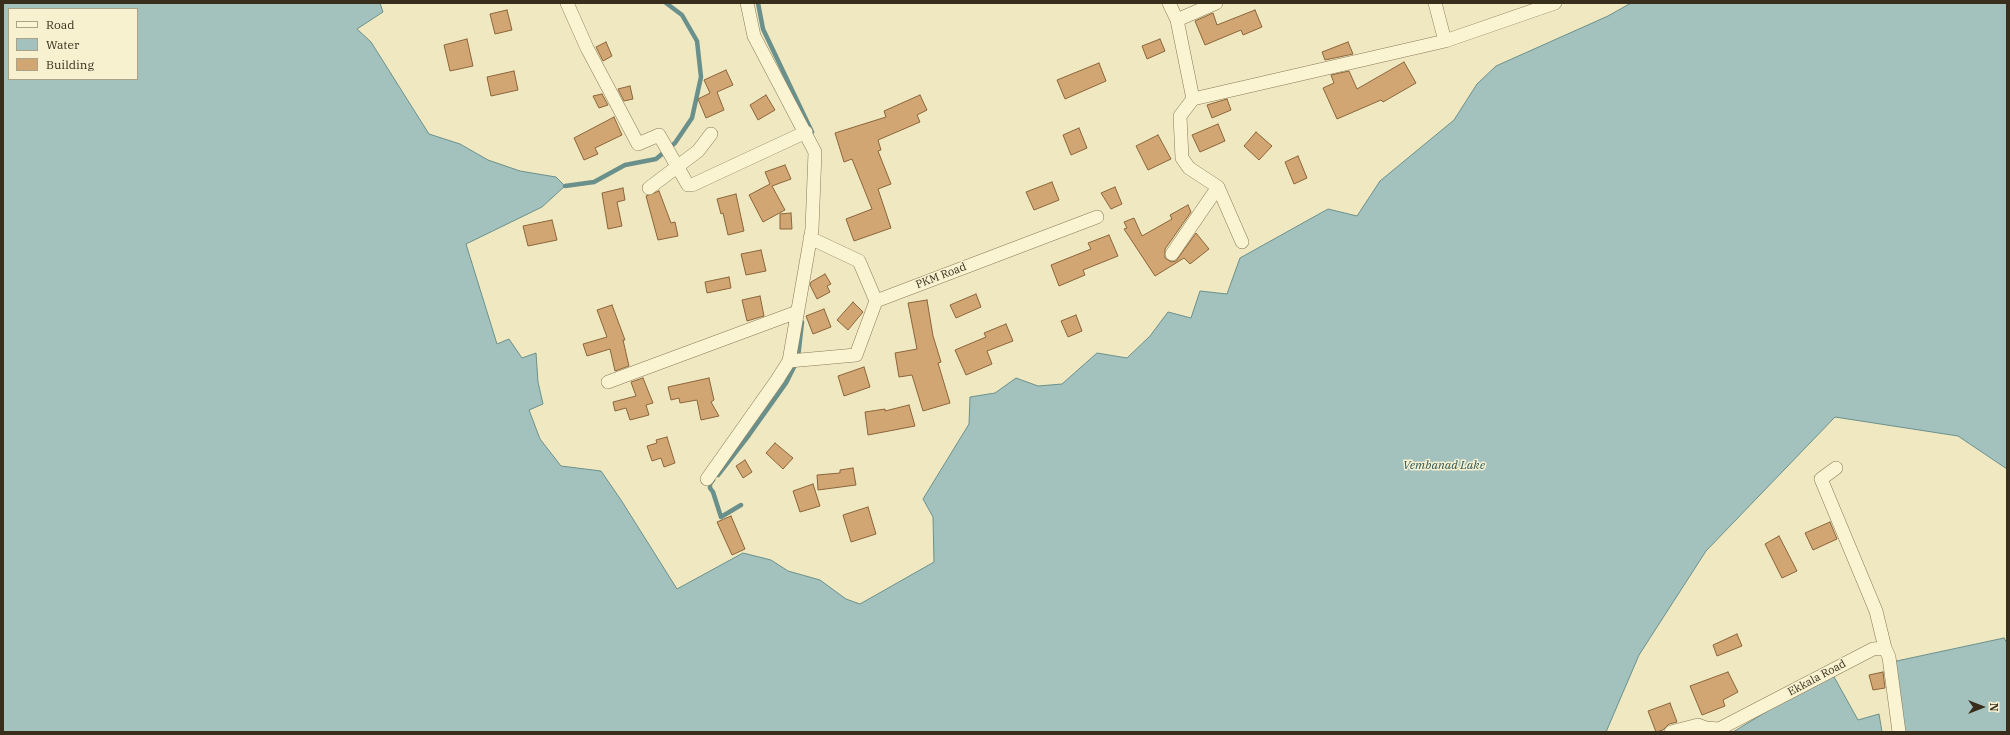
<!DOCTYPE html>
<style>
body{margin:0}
#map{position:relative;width:2010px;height:735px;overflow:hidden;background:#f0e8c0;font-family:"IBM Plex Serif",serif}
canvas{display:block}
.frame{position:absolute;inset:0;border:4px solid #392e1c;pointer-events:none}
.legend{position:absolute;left:8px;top:8px;width:130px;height:72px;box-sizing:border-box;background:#f7f1d0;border:1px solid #aba388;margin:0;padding:5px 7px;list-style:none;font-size:12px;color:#392e1c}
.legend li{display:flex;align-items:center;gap:8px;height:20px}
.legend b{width:20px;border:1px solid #aba388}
.north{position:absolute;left:1962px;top:687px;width:40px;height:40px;-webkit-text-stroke:3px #f7f1d0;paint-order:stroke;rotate:90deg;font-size:11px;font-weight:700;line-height:16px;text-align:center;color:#392e1c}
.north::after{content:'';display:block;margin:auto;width:14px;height:18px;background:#392e1c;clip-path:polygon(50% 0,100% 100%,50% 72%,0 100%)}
</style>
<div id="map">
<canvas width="2010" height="735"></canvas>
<div class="frame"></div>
<ul class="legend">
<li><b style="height:5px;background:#fbf4d3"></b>Road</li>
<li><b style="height:11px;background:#a3c2bd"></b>Water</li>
<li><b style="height:11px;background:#d1a673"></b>Building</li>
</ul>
<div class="north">N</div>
</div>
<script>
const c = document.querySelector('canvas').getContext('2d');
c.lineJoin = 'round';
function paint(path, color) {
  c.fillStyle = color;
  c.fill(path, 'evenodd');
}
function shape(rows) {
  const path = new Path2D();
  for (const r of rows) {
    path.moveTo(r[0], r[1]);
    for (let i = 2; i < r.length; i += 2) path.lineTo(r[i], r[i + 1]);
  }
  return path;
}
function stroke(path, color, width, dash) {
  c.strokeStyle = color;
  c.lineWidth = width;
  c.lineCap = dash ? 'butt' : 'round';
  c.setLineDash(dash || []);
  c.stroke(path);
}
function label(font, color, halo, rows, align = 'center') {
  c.font = font + ' "IBM Plex Serif",serif';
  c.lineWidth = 3;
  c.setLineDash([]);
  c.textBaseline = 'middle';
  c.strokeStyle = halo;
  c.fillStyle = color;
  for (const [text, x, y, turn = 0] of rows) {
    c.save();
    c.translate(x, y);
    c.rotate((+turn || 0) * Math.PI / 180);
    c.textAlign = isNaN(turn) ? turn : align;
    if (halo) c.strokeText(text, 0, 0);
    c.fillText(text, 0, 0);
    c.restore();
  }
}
const water = shape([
 [3,3,380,3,383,12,357,29,371,42,429,134,460,144,488,160,520,171,556,177,565,186,542,207,466,244,497,344,509,339,522,358,536,353,538,382,543,404,529,410,540,439,561,466,601,471,621,500,677,589,743,553,771,560,788,571,820,580,846,599,860,604,934,562,933,517,923,499,969,424,970,397,995,393,1016,378,1038,386,1062,384,1097,353,1127,358,1150,336,1168,312,1191,318,1200,291,1227,294,1240,258,1328,209,1357,216,1380,181,1454,120,1477,84,1496,66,1608,16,1631,3,2007,3,2007,469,1958,436,1835,417,1706,551,1639,655,1606,732,3,732,3,3],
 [9,9,137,9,137,79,9,79,9,9],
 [2004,638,2007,643,2007,732,1903,732,1892,662,2004,638],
 [1833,675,1858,720,1879,714,1882,732,1733,732,1779,704,1833,675]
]);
const stream = shape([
 [758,3,763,29,812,132],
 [565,186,594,182,625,165,656,159,675,143,692,118,701,77,697,41,682,15,666,3],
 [798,358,802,322],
 [718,475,749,435,786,383,794,367],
 [713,480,710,484,710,488,713,492,721,517,741,505]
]);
const building = shape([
 [507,10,512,30,495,34,490,14,507,10],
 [1255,10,1262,27,1243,35,1241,30,1205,45,1195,21,1213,13,1217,25,1255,10],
 [467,39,473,66,450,71,444,45,467,39],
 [1160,39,1165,51,1147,59,1142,46,1160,39],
 [606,42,612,56,603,61,596,47,606,42],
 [1348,42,1353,54,1325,60,1322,52,1348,42],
 [1404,62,1416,83,1383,102,1381,100,1337,119,1323,88,1334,83,1331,75,1349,71,1357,89,1404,62],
 [1099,63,1106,81,1065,99,1057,80,1099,63],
 [726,70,733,85,717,92,724,110,706,118,698,99,710,93,704,80,726,70],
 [514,71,518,90,491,96,487,77,514,71],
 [630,86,633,99,624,101,618,89,630,86],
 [602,94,608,105,599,108,593,96,602,94],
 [766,95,775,110,758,120,750,105,766,95],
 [920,95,927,110,917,115,920,122,878,140,881,150,878,151,891,184,878,189,891,228,854,241,846,219,872,209,852,159,844,162,835,133,886,117,884,111,920,95],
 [1227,99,1231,110,1212,118,1207,105,1227,99],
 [614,117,622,135,595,148,598,154,584,160,574,138,614,117],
 [1218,124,1225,141,1200,152,1192,135,1218,124],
 [1079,128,1087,148,1071,155,1063,135,1079,128],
 [1256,132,1272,146,1259,160,1244,146,1256,132],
 [1158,135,1171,159,1148,170,1136,146,1158,135],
 [1298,156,1307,178,1294,184,1285,162,1298,156],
 [785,165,791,179,772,186,785,210,763,222,749,195,770,184,765,172,785,165],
 [1052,182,1059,200,1034,210,1026,192,1052,182],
 [1115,187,1122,204,1111,209,1101,193,1115,187],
 [623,188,625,200,617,202,622,226,608,229,602,193,623,188],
 [659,191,671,223,675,222,678,236,658,240,646,196,659,191],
 [736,194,744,231,728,235,723,213,721,214,717,199,736,194],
 [1188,205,1191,212,1165,249,1165,258,1171,262,1176,261,1196,233,1209,249,1190,264,1184,258,1155,276,1124,229,1127,228,1124,222,1134,218,1142,236,1172,219,1170,215,1188,205],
 [791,213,792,229,780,229,780,214,791,213],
 [552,220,557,240,528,246,523,226,552,220],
 [1109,235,1118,256,1083,270,1085,275,1059,286,1051,265,1091,249,1088,243,1109,235],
 [761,250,766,271,746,275,741,254,761,250],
 [825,274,831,284,827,286,830,292,817,299,810,285,811,282,825,274],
 [729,277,731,288,707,293,705,282,729,277],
 [976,294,981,307,956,318,950,305,976,294],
 [760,296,764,316,747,321,742,300,760,296],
 [927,300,933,336,941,362,938,363,950,403,923,411,912,375,899,377,895,353,917,349,908,303,927,300],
 [853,302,863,312,848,330,837,320,853,302],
 [612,305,625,340,623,340,629,366,615,371,610,349,587,356,583,344,607,337,597,310,612,305],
 [824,309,831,327,813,334,806,316,824,309],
 [1076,315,1082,331,1068,337,1061,321,1076,315],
 [1006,324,1013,341,987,351,992,364,966,375,955,350,986,337,984,333,1006,324],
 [864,367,870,387,844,396,838,376,864,367],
 [643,378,653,403,646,405,649,415,630,420,626,408,615,411,613,402,636,396,631,382,643,378],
 [709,378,714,400,711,402,719,416,701,420,697,400,680,403,679,398,671,400,668,387,709,378],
 [909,405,915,426,868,435,865,412,885,409,885,411,909,405],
 [667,437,675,463,664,467,661,458,652,461,647,446,657,443,656,440,667,437],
 [775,443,793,458,783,469,766,453,775,443],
 [745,460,752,472,743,478,736,466,745,460],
 [853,468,856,485,818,490,817,475,840,473,840,470,853,468],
 [813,484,820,506,800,512,793,491,813,484],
 [868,507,876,534,851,542,843,515,868,507],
 [731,516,745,549,732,555,717,522,731,516],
 [1830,522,1837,539,1813,550,1805,533,1830,522],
 [1779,536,1797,571,1782,578,1765,544,1779,536],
 [1737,634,1742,646,1717,656,1713,645,1737,634],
 [1728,672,1738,692,1723,700,1725,706,1702,715,1690,686,1728,672],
 [1883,672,1885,688,1873,690,1869,675,1883,672],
 [1670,703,1677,722,1669,724,1663,730,1656,732,1648,711,1670,703]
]);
const minor = shape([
 [567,3,587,48,638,144,659,135,688,185,692,185,806,132],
 [1169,3,1177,20,1216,3],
 [1435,3,1445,41],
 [1177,20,1193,99,1180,116,1182,158,1189,168,1218,187,1242,242],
 [1193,99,1445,41,1555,3],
 [649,188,698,151,711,134],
 [810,238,859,261,876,301,1097,217],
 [1172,254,1218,187],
 [789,361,856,355,876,301],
 [608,382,797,312],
 [1836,468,1821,479,1876,611,1885,648],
 [707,479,777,380,789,361,812,229,815,152,754,36,747,3],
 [1671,732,1698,725,1706,728,1719,729,1873,649,1885,648,1889,657,1899,732]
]);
const streetNames = [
 ["PKM Road",941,276,-21],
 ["Ekkala Road",1817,678,-28]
];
const waterNames = [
 ["Vembanad Lake",1444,466]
];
paint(water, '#a3c2bd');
stroke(water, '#6a908c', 1);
stroke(stream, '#6a908c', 4.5);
paint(building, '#d1a673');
stroke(building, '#8b653b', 1);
stroke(minor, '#8a7957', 14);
stroke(minor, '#fbf4d3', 13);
label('11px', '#392e1c', '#f7f1d0', streetNames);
label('italic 12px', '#2a575a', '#f7f1d0', waterNames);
</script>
